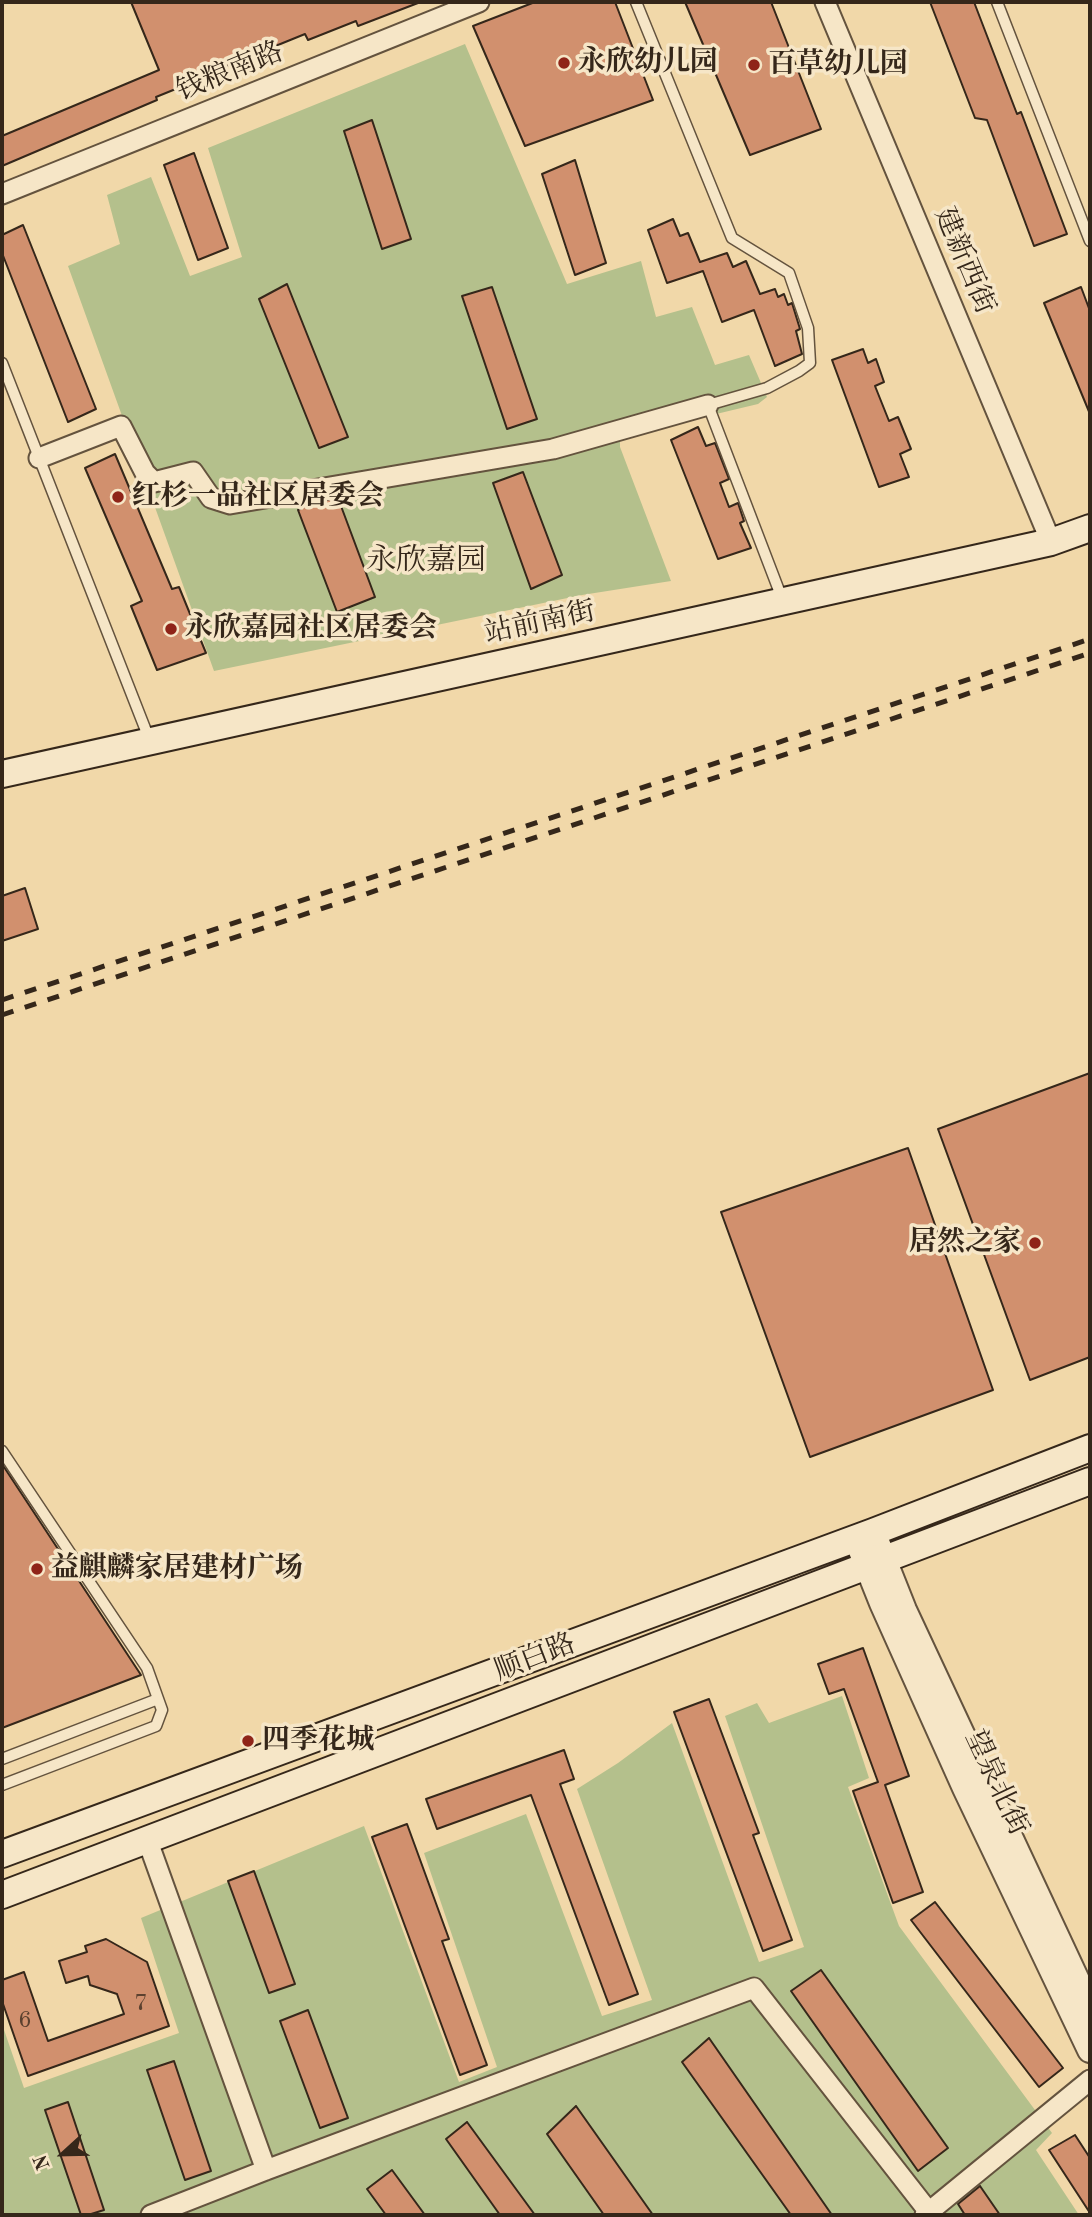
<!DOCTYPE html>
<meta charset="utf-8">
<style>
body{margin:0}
#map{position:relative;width:1092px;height:2217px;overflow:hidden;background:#f1d8a9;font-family:"Old Standard TT",serif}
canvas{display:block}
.frame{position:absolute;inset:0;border:4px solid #35271a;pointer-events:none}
.north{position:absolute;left:28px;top:2119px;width:70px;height:70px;-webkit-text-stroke:5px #f6e6c7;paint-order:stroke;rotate:248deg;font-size:19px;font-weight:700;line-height:28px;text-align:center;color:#35271a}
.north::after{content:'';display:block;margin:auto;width:24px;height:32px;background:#35271a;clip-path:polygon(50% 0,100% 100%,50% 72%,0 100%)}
</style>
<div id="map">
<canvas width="1092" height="2217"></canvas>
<div class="frame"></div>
<div class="north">N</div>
</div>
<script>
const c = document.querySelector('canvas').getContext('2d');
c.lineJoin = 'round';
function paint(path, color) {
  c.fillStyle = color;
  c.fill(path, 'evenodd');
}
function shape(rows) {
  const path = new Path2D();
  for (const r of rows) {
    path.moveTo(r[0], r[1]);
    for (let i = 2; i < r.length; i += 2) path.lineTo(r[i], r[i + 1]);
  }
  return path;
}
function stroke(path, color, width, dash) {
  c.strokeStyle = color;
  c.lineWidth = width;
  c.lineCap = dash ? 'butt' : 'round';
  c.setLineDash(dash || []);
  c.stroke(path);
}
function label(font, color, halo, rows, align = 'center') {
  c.font = font + ' "Old Standard TT","Noto Serif SC",serif';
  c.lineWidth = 7;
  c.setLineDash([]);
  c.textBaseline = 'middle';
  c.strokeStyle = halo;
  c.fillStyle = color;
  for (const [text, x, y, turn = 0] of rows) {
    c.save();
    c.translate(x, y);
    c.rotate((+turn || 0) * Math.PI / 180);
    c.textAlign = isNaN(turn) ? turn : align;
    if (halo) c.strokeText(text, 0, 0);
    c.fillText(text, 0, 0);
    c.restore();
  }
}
const green = shape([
 [465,44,567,284,641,261,656,317,692,307,715,365,749,355,767,397,758,404,620,437,620,447,671,581,582,595,214,671,68,266,120,244,107,195,151,177,190,276,242,257,208,148],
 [842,1696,869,1778,848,1787,899,1926,1052,2133,1036,2150,1079,2215,2,2215,2,2024,24,2088,179,2033,141,1918,364,1826,459,2082,497,2067,424,1853,526,1814,602,2016,652,2000,577,1789,618,1763,672,1723,759,1962,804,1947,725,1716,757,1703,769,1723]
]);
const building = shape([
 [131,2,418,2,418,3,358,26,356,21,308,40,305,34,187,82,188,84,156,97,157,100,2,166,2,136,159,70,131,2],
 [535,2,615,2,653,100,525,146,473,26,535,2],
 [685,2,771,2,821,129,750,155,685,2],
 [930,2,974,2,1017,114,1021,112,1067,234,1034,246,987,120,975,118,930,2],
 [372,120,411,239,382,249,344,131,372,120],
 [194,153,228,248,198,260,164,165,194,153],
 [575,160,606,263,575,275,542,174,575,160],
 [673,219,680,236,688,233,700,262,727,253,733,267,746,261,760,294,775,289,778,297,784,294,788,305,792,303,800,329,796,331,802,354,775,366,754,310,722,322,703,271,667,283,648,230,673,219],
 [23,225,96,409,68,422,2,253,2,235,23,225],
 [287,284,348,437,319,448,259,299,287,284],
 [492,287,537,419,507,429,462,296,492,287],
 [1081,287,1090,311,1090,414,1044,303,1081,287],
 [863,349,868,363,876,359,884,382,875,386,889,421,898,417,911,449,900,454,909,477,879,487,832,360,863,349],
 [698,427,706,446,715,443,729,479,720,483,729,507,738,503,744,521,740,523,751,548,718,559,671,440,698,427],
 [115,454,172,589,179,587,206,653,157,670,131,606,142,601,85,468,115,454],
 [523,472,562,575,531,589,493,483,523,472],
 [338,498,375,597,337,612,298,510,314,502,338,498],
 [25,888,38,929,2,941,2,896,25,888],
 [1090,1073,1090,1357,1030,1380,938,1129,1090,1073],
 [908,1148,993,1390,810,1457,721,1212,908,1148],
 [2,1464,141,1675,2,1728,2,1464],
 [863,1648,909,1776,885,1785,923,1892,893,1903,853,1791,878,1782,844,1689,829,1694,818,1664,863,1648],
 [709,1699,759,1833,753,1835,792,1940,763,1951,674,1712,709,1699],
 [564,1750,574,1779,560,1784,638,1994,609,2005,531,1795,437,1829,426,1799,564,1750],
 [407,1824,449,1939,442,1941,487,2065,460,2075,372,1837,407,1824],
 [254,1871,295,1984,269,1993,228,1881,254,1871],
 [935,1902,1063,2068,1039,2087,911,1920,935,1902],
 [106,1939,147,1962,169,2026,28,2076,2,2001,2,1980,24,1972,48,2041,124,2014,117,1994,90,1985,88,1976,66,1983,59,1961,87,1952,85,1946,106,1939],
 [821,1970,948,2148,918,2171,791,1991,821,1970],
 [308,2010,348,2118,320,2128,280,2021,308,2010],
 [709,2038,832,2215,791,2215,682,2062,709,2038],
 [174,2061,211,2171,185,2180,147,2070,174,2061],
 [68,2102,104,2210,88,2215,81,2215,45,2110,68,2102],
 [576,2106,653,2215,604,2215,547,2134,576,2106],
 [467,2122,535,2215,500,2215,446,2139,467,2122],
 [1075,2135,1090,2158,1090,2213,1049,2150,1075,2135],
 [392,2170,425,2215,386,2215,367,2189,392,2170],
 [980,2186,1000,2215,965,2215,958,2204,980,2186]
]);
const service = shape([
 [636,2,732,238,789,273,808,328,810,363,799,371,767,388,708,405,783,601],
 [997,2,1090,241],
 [2,363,150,741],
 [2,1451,147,1668,162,1710,156,1726,2,1785],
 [2,1759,158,1699]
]);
const minor = shape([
 [825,2,1051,542],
 [2,194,479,2],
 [39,458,121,426,145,473,154,482,193,472,211,498,230,504,553,449,708,405],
 [147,1839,266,2170],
 [151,2215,266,2170,754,1988,929,2212],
 [925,2215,1090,2080]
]);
const tertiary = shape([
 [873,1532,904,1610,1090,2008],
 [856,1538,882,1603,965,1788,1090,2050]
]);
const secondary = shape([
 [2,774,1051,542,1090,528],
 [2,1854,873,1532,1090,1448],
 [2,1895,1090,1481]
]);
const rail = shape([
 [2,1000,1090,639],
 [2,1015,1090,653]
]);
const markers = [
 [564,63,7,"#8f2418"],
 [754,65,7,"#8f2418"],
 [118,497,7,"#8f2418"],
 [171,629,7,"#8f2418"],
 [1035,1243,7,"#8f2418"],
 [37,1569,7,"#8f2418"],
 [248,1741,7,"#8f2418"]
];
const numberNames = [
 ["7",141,2004],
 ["6",25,2021]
];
const poiNames = [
 ["永欣幼儿园",578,63],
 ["百草幼儿园",768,65],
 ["红杉一品社区居委会",132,497],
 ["永欣嘉园社区居委会",185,629],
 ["居然之家",1021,1243,"right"],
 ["益麒麟家居建材广场",51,1569],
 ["四季花城",262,1741]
];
const streetNames = [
 ["钱粮南路",230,72,-22],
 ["建新西街",964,261,67],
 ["站前南街",540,623,-12],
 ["顺白路",535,1658,-21],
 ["望泉北街",996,1783,65]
];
const neighbourhoodNames = [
 ["永欣嘉园",426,561]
];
paint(green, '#b4c08c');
paint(building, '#d1906e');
stroke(building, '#35271a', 2);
stroke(service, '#64533e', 13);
stroke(minor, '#64533e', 23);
stroke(tertiary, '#64533e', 28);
stroke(secondary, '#35271a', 30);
stroke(service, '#f6e6c7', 10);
stroke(minor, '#f6e6c7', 19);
stroke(tertiary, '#f6e6c7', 24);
stroke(secondary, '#f6e6c7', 26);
stroke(rail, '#35271a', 5, [12, 12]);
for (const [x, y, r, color] of markers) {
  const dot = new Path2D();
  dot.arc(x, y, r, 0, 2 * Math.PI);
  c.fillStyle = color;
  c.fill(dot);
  stroke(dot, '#f6e6c7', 2.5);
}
label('24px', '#5c412f', null, numberNames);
label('bold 28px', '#35271a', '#f6e6c7', poiNames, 'left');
label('28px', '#35271a', '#f6e6c7', streetNames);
label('30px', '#35271a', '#f6e6c7', neighbourhoodNames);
</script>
